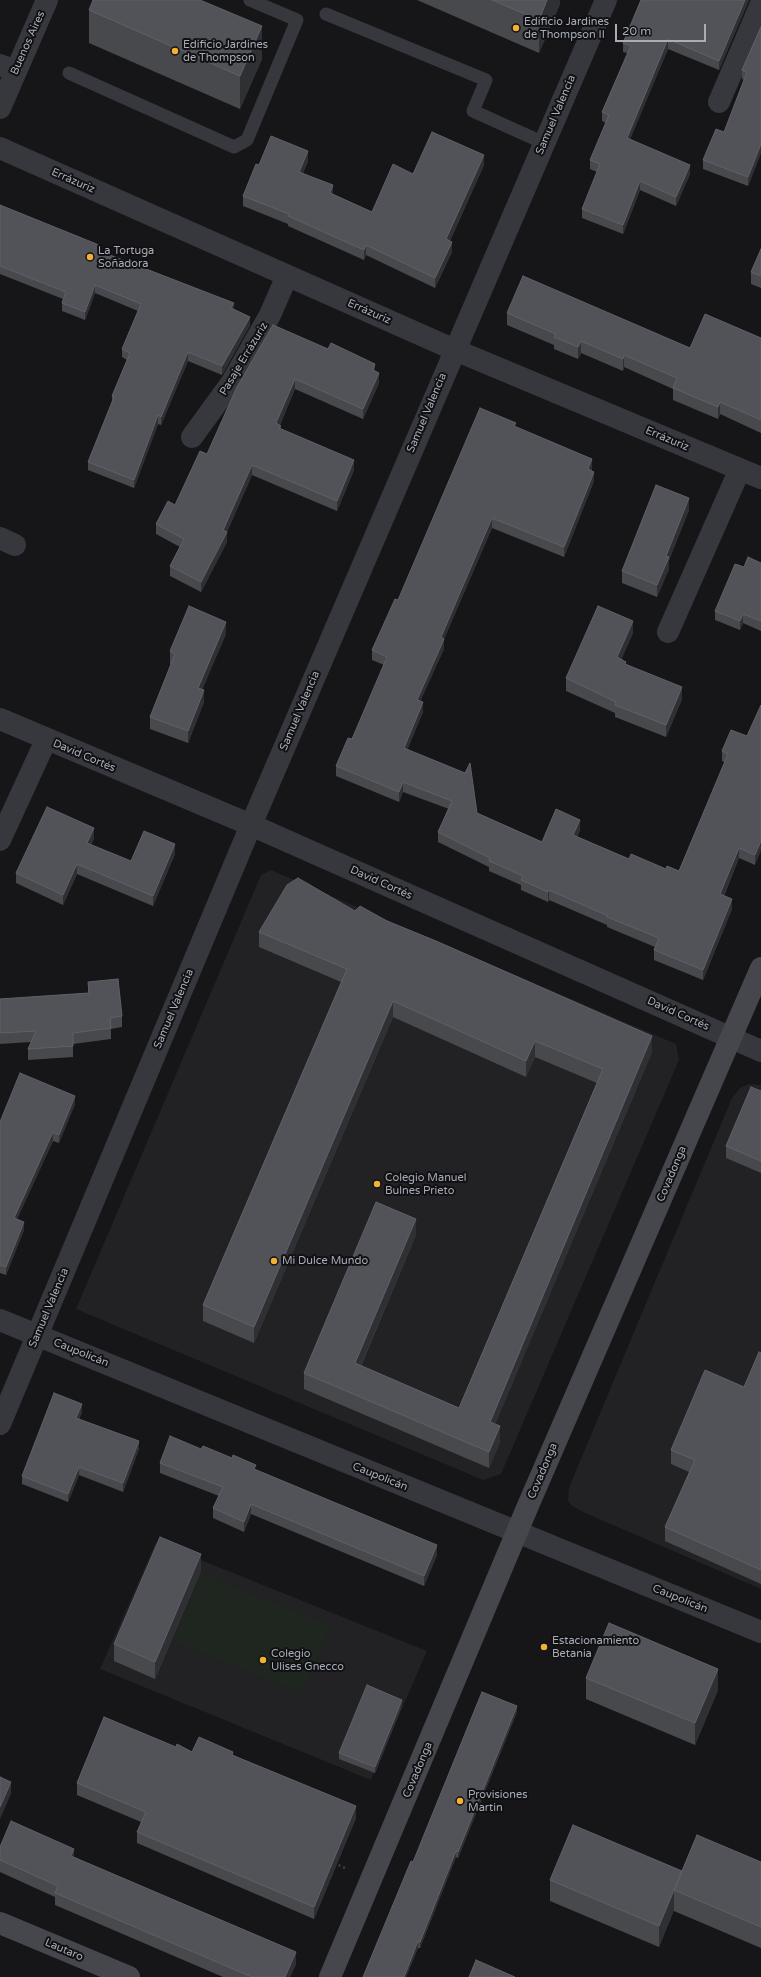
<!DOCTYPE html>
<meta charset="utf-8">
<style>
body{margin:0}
#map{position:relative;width:761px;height:1977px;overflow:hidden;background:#161618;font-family:"Varela Round",sans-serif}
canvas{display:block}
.scale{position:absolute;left:615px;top:24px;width:91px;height:18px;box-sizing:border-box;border:2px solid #a8adb8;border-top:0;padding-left:5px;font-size:12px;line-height:14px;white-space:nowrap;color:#a8adb8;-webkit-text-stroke:3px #111113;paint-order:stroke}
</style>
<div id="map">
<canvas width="761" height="1977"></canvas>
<div class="scale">20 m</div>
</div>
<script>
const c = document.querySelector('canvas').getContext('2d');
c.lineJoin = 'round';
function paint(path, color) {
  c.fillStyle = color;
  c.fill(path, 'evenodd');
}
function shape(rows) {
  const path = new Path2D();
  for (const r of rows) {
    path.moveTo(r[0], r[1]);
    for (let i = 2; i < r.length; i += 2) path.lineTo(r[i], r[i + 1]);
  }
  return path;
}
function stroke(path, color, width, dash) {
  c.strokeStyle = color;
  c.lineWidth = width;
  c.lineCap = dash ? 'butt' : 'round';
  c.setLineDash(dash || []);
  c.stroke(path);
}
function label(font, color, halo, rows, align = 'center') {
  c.font = font + ' "Varela Round",sans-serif';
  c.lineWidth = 4;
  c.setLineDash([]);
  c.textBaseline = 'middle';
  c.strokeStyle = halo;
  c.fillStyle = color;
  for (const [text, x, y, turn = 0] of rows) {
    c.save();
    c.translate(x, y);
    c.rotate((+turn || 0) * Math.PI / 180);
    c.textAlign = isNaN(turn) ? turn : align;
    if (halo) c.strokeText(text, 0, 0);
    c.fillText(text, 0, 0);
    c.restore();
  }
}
const built = shape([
 [271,870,676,1044,679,1060,501,1474,483,1480,76,1309,261,875],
 [749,1084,761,1085,761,1589,583,1512,572,1506,568,1501,569,1488,573,1478,732,1098,740,1088],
 [156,1542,427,1651,371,1780,100,1669]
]);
const green = shape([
 [201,1573,330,1626,302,1693,173,1641]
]);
const path = shape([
 [334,1863,347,1869]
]);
const service = shape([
 [326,14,486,80,473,111,544,143],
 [69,73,234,147,247,140,297,20,250,0]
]);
const minor = shape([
 [0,65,16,71],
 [719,102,761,4],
 [0,148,455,350,761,478],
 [192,437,232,382,270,315,287,276],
 [0,538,15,545],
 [668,632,740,469],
 [0,840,46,740],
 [0,1424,251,825,606,0]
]);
const tertiary = shape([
 [0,108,47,0],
 [0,719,251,825,761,1051],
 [0,1320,761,1632]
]);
const secondary = shape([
 [0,1923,129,1977],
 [330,1977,527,1508,761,968]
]);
const wall = shape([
 [417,0,560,0,560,4,539,53],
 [641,0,749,0,719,70,668,49,630,139,690,174,676,206,640,190,623,234,582,218,582,209,597,172,590,169,590,160,606,123,602,121,602,112,627,53,623,52,623,43],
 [89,10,262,59,240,109,89,43],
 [761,27,761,153,748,186,703,169,703,160,724,132,744,80,742,79,742,70],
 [308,161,303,173,333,194,372,212,413,174,484,165,450,241,452,252,435,288,366,255,364,260,288,226,288,224,243,206,243,196,259,165],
 [0,205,99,251,234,309,250,325,222,375,188,361,161,425,158,424,134,488,88,470,88,462,112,402,112,396,127,360,122,357,122,349,138,311,95,293,85,320,62,311,62,303,63,299,0,274],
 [761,249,761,288,751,284,751,272],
 [507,313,690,348,761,338,761,433,720,414,718,419,673,400,673,389,624,367,623,371,581,353,578,359,554,349,554,345,507,325],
 [328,349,375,371,379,383,363,419,295,389,280,425,281,429,354,470,337,511,252,475,227,532,227,542,201,592,170,576,170,566,180,547,156,534,156,524,175,505,207,454],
 [516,427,592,468,591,471,594,481,564,557,492,528,444,639,444,649,420,701,423,712,407,750,477,813,542,842,580,830,577,837,629,859,666,869,679,871,725,762,722,761,722,751,747,736,761,705,755,865,739,858,724,896,732,909,703,980,654,960,654,950,655,947,607,927,607,925,549,900,548,902,521,890,521,885,489,871,489,867,438,842,438,832,449,809,403,792,399,802,336,776,336,766,352,739,384,665,372,660,372,650,398,600],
 [689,510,669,560,669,569,657,597,622,583,622,571],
 [761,563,761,631,743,623,740,630,715,620,715,611,744,567],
 [633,633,621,659,626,665,682,699,666,737,615,717,615,713,566,691,566,678],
 [226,634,202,689,204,702,188,743,150,729,150,717,171,664,170,664,170,651],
 [94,838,91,845,131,861,175,854,153,906,77,874,63,905,16,883,16,873],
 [355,911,387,921,652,1052,495,1424,500,1442,489,1468,304,1389,304,1373,416,1235,361,1366,459,1408,597,1083,535,1057,526,1077,393,1017,254,1343,203,1321,203,1305,341,982,259,947,259,932],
 [88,982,122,1016,122,1027,111,1029,111,1039,73,1044,73,1057,28,1060,28,1049,31,1042,0,1044,0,999,88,993],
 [761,1091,761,1173,726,1158,726,1146],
 [75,1104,59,1143,53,1141,17,1219,24,1230,6,1275,0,1273,0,1122],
 [761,1353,761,1584,665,1541,665,1527,689,1472,671,1464,671,1450,744,1387],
 [82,1412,79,1419,139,1449,123,1492,79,1475,68,1502,22,1484,22,1476],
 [201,1449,256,1470,437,1555,424,1586,251,1514,244,1532,213,1518,213,1508,219,1496,160,1473,160,1463],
 [201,1571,155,1679,114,1661,114,1644],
 [586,1678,718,1690,695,1745,586,1699],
 [402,1706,375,1773,339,1759,339,1753],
 [517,1712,458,1858,456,1857,420,1948,418,1948,406,1977,363,1977,413,1862],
 [176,1747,192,1752,233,1755,356,1818,314,1919,137,1843,137,1832,141,1822,77,1795,77,1783],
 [0,1847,74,1857,296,1964,290,1977,223,1977,55,1905,55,1897,0,1872],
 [761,1862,761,1948,674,1911,674,1910,659,1947,550,1901,550,1880,682,1872]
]);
const shadedWall = shape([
 [547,0,560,0,560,4,539,53,539,20],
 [745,0,749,0,719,70,719,61],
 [262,26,262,59,240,109,240,76],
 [668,39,668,49,627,147,627,138],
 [761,144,761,153,748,186,748,177],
 [308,151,308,161,299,182,299,172],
 [484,155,484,165,446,249,446,239],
 [690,165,690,174,676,206,676,197],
 [640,181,640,190,623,234,623,225],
 [333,185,333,196,330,193],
 [452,242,452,252,435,288,435,278],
 [366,245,366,255,364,260,364,250],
 [95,285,95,293,85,320,85,312],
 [234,303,234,311,231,308],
 [250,317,250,325,222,375,222,366],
 [581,341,581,353,578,359,578,347],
 [188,352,188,361,161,425,161,417],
 [624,355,624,367,623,371,623,359],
 [375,364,375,374,373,370],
 [379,373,379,383,363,419,363,409],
 [295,379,295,389,276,434,276,423],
 [720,402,720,414,718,419,718,407],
 [158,415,158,424,134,488,134,480],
 [592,459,592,468,588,479,588,469],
 [354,460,354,470,337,511,337,501],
 [252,465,252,475,227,532,227,542,201,592,201,582],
 [594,472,594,481,564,557,564,547],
 [689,498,689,510,669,560,669,569,657,597,657,585,666,556],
 [492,518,492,528,444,639,444,649,417,709,417,700,441,637],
 [743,614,743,623,740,630,740,621],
 [633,621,633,633,617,670,617,657],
 [226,622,226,634,198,700,198,688],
 [682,687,682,699,666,737,666,725],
 [204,690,204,702,188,743,188,731],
 [423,702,423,712,404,758,404,748],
 [403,782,403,792,399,802,399,792],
 [580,820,580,830,573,845,573,835],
 [94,828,94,838,87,853,87,843],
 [761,841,761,851,755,865,755,855],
 [175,844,175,854,153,906,153,896],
 [739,848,739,858,720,904,720,894],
 [77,864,77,874,63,905,63,895],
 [549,890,549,900,548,902,548,892],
 [732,899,732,909,703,980,703,970],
 [393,1001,393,1017,254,1343,254,1327],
 [652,1036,652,1052,490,1437,490,1422],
 [535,1041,535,1057,526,1077,526,1061],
 [75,1096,75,1104,59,1143,59,1135],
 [53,1132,53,1141,14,1226,14,1218],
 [416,1219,416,1235,355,1379,355,1363],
 [24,1222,24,1230,6,1275,6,1267],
 [82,1404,82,1412,76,1427,76,1418],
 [500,1426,500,1442,489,1468,489,1452],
 [139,1441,139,1449,123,1492,123,1483],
 [79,1467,79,1475,68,1502,68,1494],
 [251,1504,251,1514,244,1532,244,1522],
 [437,1545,437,1555,424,1586,424,1576],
 [201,1554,201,1571,155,1679,155,1662],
 [718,1669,718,1690,695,1745,695,1723],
 [402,1700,402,1706,375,1773,375,1767],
 [517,1706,517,1712,458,1858,458,1852],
 [11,1782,11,1794,0,1819,0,1807],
 [356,1806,356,1818,314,1919,314,1907],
 [74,1849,74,1861,71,1856],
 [456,1851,456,1857,420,1948,420,1942],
 [682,1871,682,1892,674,1890,674,1910,659,1947,659,1926],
 [418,1941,418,1948,406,1977,404,1977],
 [296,1952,296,1964,290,1977,285,1977]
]);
const building = shape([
 [93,0,200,0,262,26,240,76,89,10,93,0],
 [492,0,547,0,539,20,492,0],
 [641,0,745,0,719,61,668,39,627,138,690,165,676,197,640,181,623,225,582,209,600,164,590,160,609,115,602,112,631,46,623,43,641,0],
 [761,27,761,144,748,177,703,160,716,129,724,132,747,72,742,70,761,27],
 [432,132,484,155,446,239,452,242,435,278,366,245,364,250,288,216,289,214,243,196,256,164,259,165,271,136,308,151,299,172,333,185,330,193,372,212,393,164,413,174,432,132],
 [0,205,99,245,97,250,234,303,231,308,250,317,222,366,188,352,161,417,158,415,134,480,88,462,114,397,112,396,130,353,122,349,141,304,95,285,85,312,62,303,66,292,0,266,0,205],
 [761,249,761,276,751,272,761,249],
 [523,276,690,348,705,314,761,338,761,420,720,402,718,407,673,388,677,378,624,355,623,359,581,341,578,347,554,337,556,334,507,313,523,276],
 [273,325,328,349,331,343,375,364,373,370,379,373,363,409,295,379,276,423,281,426,279,428,354,460,337,501,252,465,223,530,227,532,201,582,170,566,184,539,156,524,168,501,175,505,200,451,207,454,237,387,273,325],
 [480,408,516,423,514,426,592,459,588,469,594,472,564,547,492,518,441,637,444,639,417,700,423,702,404,748,465,773,470,763,477,813,542,842,556,809,580,820,573,835,629,859,631,854,666,869,667,866,679,871,728,754,722,751,731,730,747,736,761,705,761,841,755,855,739,848,720,894,732,899,703,970,654,950,659,938,607,917,608,916,549,890,548,892,521,880,523,876,489,861,490,858,438,832,452,801,403,782,399,792,336,766,348,738,352,739,387,657,372,650,395,599,398,600,480,408],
 [656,485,689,498,666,556,669,557,657,585,622,571,656,485],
 [748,557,761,563,761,621,743,614,740,621,715,611,735,564,744,567,748,557],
 [189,606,226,622,198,688,204,690,188,731,150,717,175,654,170,651,189,606],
 [598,606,633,621,617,657,626,662,625,664,682,687,666,725,615,705,616,702,566,678,598,606],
 [47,807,94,828,87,843,131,861,144,831,175,844,153,896,77,864,63,895,16,873,47,807],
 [298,878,355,911,360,906,387,921,436,941,652,1036,490,1422,500,1426,489,1452,304,1373,376,1202,416,1219,355,1363,459,1408,603,1069,535,1041,526,1061,393,1001,254,1327,203,1305,347,969,259,932,287,885,298,878],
 [118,979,122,1016,110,1018,111,1028,73,1033,73,1046,28,1049,36,1031,0,1033,0,999,89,993,88,982,118,979],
 [20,1073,75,1096,59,1135,53,1132,14,1218,24,1222,6,1267,0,1265,0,1122,20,1073],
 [751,1087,761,1091,761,1161,726,1146,751,1087],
 [759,1352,761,1353,761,1570,665,1527,695,1460,671,1450,705,1370,744,1387,759,1352],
 [54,1393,82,1404,76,1418,139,1441,123,1483,79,1467,68,1494,22,1476,54,1393],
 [170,1436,201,1449,203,1446,232,1458,233,1455,256,1465,254,1469,437,1545,424,1576,251,1504,244,1522,213,1508,223,1487,160,1463,170,1436],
 [160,1537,201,1554,155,1662,114,1644,160,1537],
 [609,1623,718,1669,695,1723,586,1678,609,1623],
 [367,1685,402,1700,375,1767,339,1753,367,1685],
 [482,1692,517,1706,458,1852,456,1851,420,1942,418,1941,404,1977,363,1977,411,1861,413,1862,482,1692],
 [104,1717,176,1747,177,1744,192,1752,199,1737,233,1752,232,1755,356,1806,314,1907,137,1832,146,1812,77,1783,104,1717],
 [0,1777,11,1782,0,1807,0,1777],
 [11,1821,74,1849,71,1856,296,1952,285,1977,252,1977,55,1893,58,1886,0,1860,0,1847,11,1821],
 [573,1825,682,1871,659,1926,550,1880,573,1825],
 [697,1835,761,1862,761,1927,674,1890,697,1835],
 [476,1960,515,1977,469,1977,476,1960]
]);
const markers = [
 [516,28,4,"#f2b134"],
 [175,51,4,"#f2b134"],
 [90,257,4,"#f2b134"],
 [377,1184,4,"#f2b134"],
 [274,1261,4,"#f2b134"],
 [544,1647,4,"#f2b134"],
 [263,1660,4,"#f2b134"],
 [460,1801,4,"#f2b134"]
];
const poiNames = [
 ["Edificio Jardines",524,22],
 ["de Thompson II",524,35],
 ["Edificio Jardines",183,45],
 ["de Thompson",183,58],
 ["La Tortuga",98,251],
 ["Soñadora",98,264],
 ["Colegio Manuel",385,1178],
 ["Bulnes Prieto",385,1191],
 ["Mi Dulce Mundo",282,1261],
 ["Estacionamiento",552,1641],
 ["Betania",552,1654],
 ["Colegio",271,1654],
 ["Ulises Gnecco",271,1667],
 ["Provisiones",468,1795],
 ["Martin",468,1808]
];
const streetNames = [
 ["Buenos Aires",28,43,-66],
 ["Samuel Valencia",556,115,-67],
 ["Errázuriz",73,181,24],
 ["Errázuriz",369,312,24],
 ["Pasaje Errázuriz",244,359,-59],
 ["Samuel Valencia",427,413,-67],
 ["Errázuriz",667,439,23],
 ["Samuel Valencia",300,711,-67],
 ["David Cortés",84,756,23],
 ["David Cortés",381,883,24],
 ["Samuel Valencia",174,1009,-67],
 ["David Cortés",678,1014,24],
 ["Covadonga",672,1174,-67],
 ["Samuel Valencia",49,1308,-67],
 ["Caupolicán",81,1353,22],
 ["Covadonga",543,1471,-67],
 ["Caupolicán",380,1477,22],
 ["Caupolicán",680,1599,22],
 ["Covadonga",418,1770,-67],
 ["Lautaro",64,1950,23]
];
paint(built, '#222225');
paint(green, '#1e261f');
stroke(path, '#3d3f44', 2.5, [2, 3]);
stroke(service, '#37383d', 13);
stroke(minor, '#37383d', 22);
stroke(tertiary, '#37383d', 22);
stroke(secondary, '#45474d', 22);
paint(wall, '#47494d');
paint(shadedWall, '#2f3033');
paint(building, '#525359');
stroke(building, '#5f6168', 1);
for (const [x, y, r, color] of markers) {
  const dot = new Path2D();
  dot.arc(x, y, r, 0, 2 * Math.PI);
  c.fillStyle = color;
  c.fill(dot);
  stroke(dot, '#111113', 1.5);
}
label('11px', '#a8adb8', '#111113', poiNames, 'left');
label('11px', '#a8adb8', '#111113', streetNames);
</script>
